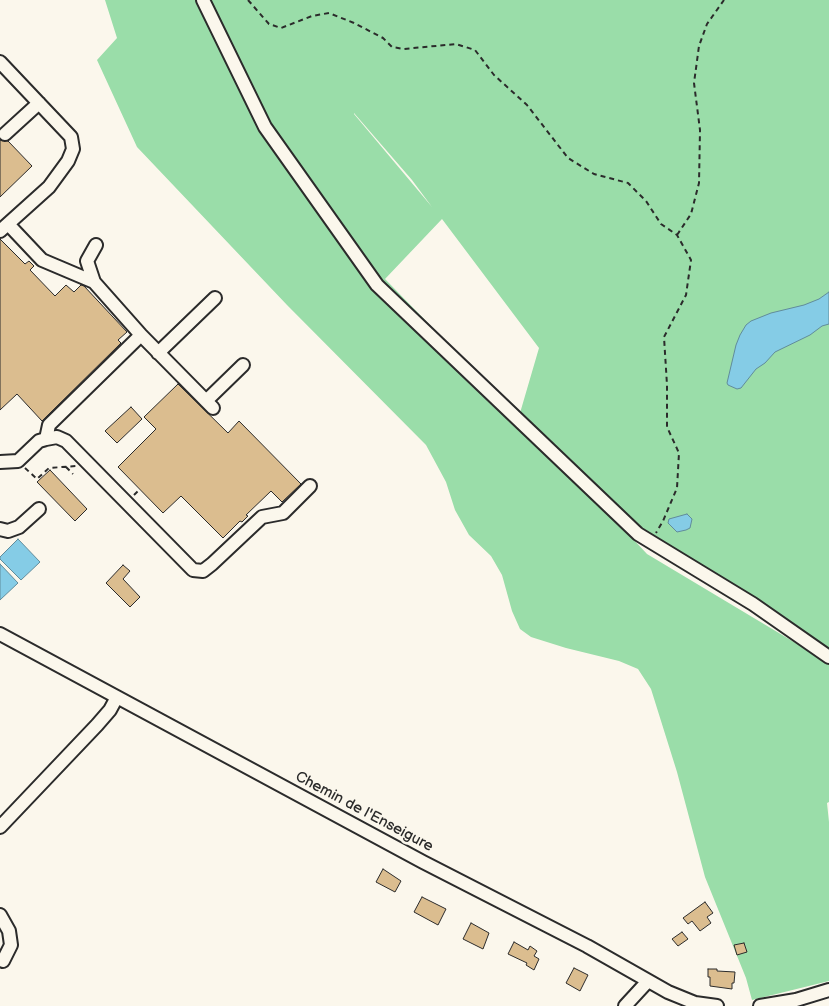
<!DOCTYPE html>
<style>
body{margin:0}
canvas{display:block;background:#fbf7ec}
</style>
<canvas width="829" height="1006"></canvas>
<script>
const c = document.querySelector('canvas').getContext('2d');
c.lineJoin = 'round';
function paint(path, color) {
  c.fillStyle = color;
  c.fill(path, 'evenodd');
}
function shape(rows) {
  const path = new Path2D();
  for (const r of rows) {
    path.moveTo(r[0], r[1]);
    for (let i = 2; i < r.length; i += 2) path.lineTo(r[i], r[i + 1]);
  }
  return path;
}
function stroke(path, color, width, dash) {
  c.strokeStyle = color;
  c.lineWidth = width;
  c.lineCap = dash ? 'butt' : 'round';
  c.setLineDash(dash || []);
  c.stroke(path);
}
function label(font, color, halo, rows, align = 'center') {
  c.font = font + ' "Balsamiq Sans",sans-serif';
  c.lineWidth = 5;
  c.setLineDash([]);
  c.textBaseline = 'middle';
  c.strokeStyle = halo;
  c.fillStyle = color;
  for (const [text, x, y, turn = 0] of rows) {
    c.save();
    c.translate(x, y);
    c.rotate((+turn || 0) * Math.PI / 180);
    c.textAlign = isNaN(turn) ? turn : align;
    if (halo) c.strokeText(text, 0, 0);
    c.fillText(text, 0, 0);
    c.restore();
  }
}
const green = shape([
 [105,0,829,0,829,650,648,544,520,413,539,348,442,219,385,279,503,400,647,554,829,663,829,802,827,803,829,822,829,981,752,1000,746,978,705,877,677,772,651,689,638,669,619,661,566,648,531,637,520,629,512,611,502,575,491,556,469,535,455,510,446,482,426,445,287,305,137,147,97,60,117,38],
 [354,113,412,180,432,207,354,114]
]);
const water = shape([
 [829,292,829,324,822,326,810,335,775,352,765,363,756,369,741,388,737,389,728,385,727,383,736,345,740,335,746,325,751,321,771,313,804,305,819,299,829,292],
 [687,514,692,519,690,528,686,530,677,532,668,523,669,519,687,514],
 [18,539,40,562,21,580,0,559,0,557,18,539],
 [0,564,18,583,0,600,0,564]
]);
const building = shape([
 [0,140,8,141,32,166,0,197,0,140],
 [0,239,25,264,29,261,34,266,30,270,55,296,66,285,74,292,81,285,84,286,127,332,118,340,121,343,42,421,17,394,0,410,0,239],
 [178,384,228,433,239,421,301,484,282,502,271,491,246,515,248,516,242,522,240,521,223,538,181,496,163,513,118,467,156,429,144,417,178,384],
 [131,407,142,419,117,443,105,431,131,407],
 [50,470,87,509,75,521,37,482,50,470],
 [123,565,130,571,123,579,140,597,130,607,106,583,123,565],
 [383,869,401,881,395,892,376,882,383,869],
 [422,897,446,909,438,925,414,912,422,897],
 [705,902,713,913,707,917,711,923,700,931,692,921,688,924,683,918,705,902],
 [471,923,489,933,483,949,463,939,471,923],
 [682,932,688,939,678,946,672,939,682,932],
 [514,942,528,950,530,946,537,951,534,956,539,959,534,970,526,965,527,963,508,954,514,942],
 [744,943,747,952,737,955,734,945,744,943],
 [574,968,588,975,580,991,566,983,574,968],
 [708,969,717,969,717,971,735,972,734,983,732,983,732,989,710,986,710,977,708,977,708,969]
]);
const path = shape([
 [248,0,269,24,281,28,312,16,329,13,354,23,383,38,392,47,404,49,456,44,475,50,494,75,527,105,568,158,594,174,628,183,646,201,661,224,677,235,691,260,686,295,664,337,667,385,667,427,679,453,677,488,663,521,656,533],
 [677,235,691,214,699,183,700,130,694,83,699,46,707,24,724,0],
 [66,467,73,474],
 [25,468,37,479,49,468,76,466],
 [134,495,140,489]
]);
const minor = shape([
 [203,0,265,127,377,285,638,534,753,604,829,657],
 [0,62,71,137,73,149,68,161,49,187,0,231],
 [5,134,39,103],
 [8,224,42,260,94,282,141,335,213,408],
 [94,282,87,261,96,245],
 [158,353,215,298],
 [206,401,243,365],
 [46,439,49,425,141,335],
 [0,462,18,461,39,441,46,439,57,437,66,441,193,570,203,571,212,564,262,517,283,513,310,486],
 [0,529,8,531,19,527,39,509],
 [0,634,423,862,587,946,668,992,695,1003,717,1006],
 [0,827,97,725,110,710,117,697],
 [0,915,9,931,11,945,3,961],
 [625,1006,648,981],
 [760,1006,796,1000,829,990]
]);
const streetNames = [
 ["Chemin de l'Enseigure",364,812,28]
];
paint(green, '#9adda9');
paint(water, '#85cce6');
stroke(water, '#618c9b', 1);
paint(building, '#dbbd8f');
stroke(building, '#2b2b2b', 1);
stroke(minor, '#2b2b2b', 16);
stroke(path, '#2b2b2b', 2, [5, 4]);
stroke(minor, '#fbf7ec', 12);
label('15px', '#2b2b2b', '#fbf7ec', streetNames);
</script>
